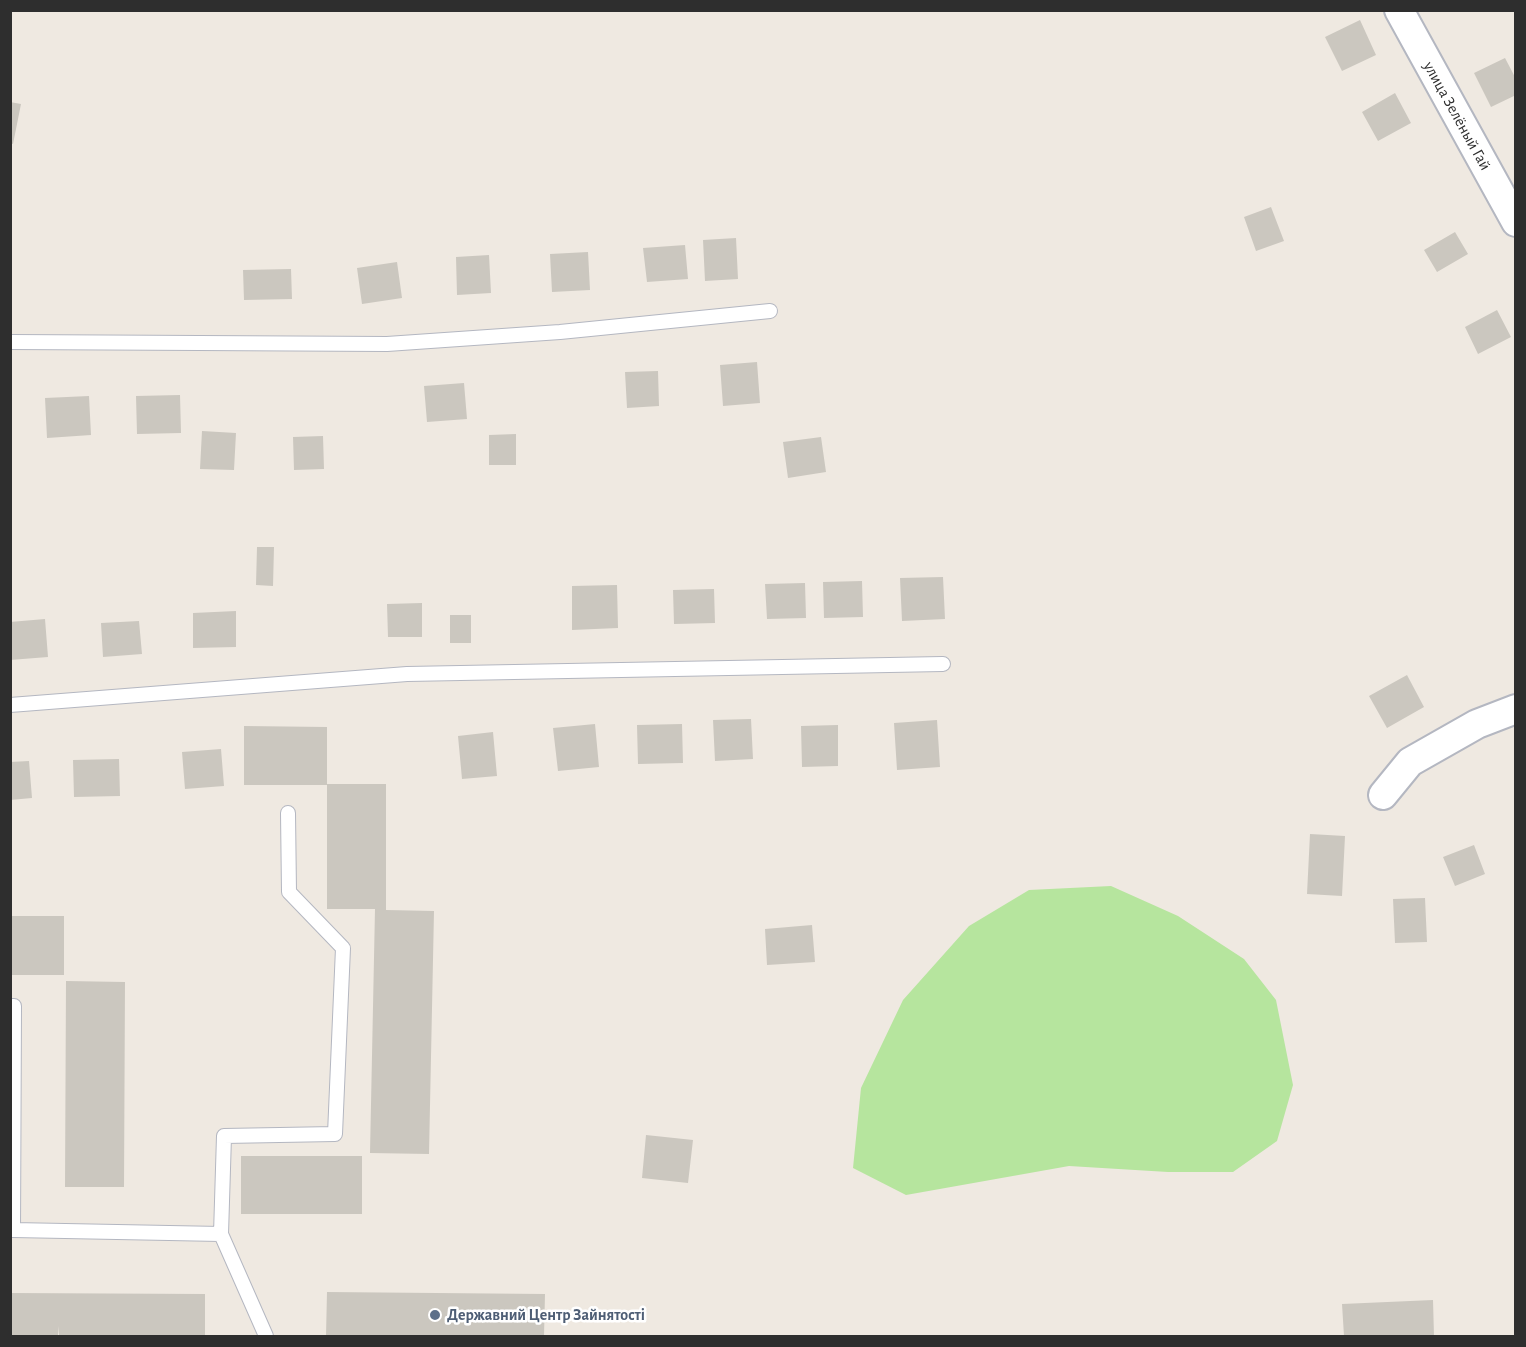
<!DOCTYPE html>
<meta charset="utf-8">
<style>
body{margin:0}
#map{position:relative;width:1526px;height:1347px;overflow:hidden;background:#efe9e1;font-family:"Alegreya Sans",sans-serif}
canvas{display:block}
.frame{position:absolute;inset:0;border:12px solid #2e2e2e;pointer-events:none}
</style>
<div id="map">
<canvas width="1526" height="1347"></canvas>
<div class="frame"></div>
</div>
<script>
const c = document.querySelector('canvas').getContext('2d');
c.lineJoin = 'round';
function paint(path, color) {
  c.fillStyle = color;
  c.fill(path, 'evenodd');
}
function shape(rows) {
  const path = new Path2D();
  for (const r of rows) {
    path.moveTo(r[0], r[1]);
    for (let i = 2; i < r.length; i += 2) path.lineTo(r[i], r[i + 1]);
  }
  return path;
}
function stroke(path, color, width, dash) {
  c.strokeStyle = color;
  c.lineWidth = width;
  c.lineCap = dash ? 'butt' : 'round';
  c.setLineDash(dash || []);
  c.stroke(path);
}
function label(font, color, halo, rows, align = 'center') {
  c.font = font + ' "Alegreya Sans",sans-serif';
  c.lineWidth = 5;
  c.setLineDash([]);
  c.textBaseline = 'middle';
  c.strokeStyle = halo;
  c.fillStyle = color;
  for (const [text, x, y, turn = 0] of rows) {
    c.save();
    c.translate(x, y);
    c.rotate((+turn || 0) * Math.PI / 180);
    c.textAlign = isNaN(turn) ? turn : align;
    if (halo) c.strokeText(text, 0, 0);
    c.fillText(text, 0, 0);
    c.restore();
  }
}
const green = shape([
 [1111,886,1178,916,1244,959,1276,1000,1293,1085,1277,1141,1233,1172,1168,1172,1069,1166,906,1195,853,1168,861,1088,903,1000,969,926,1029,890]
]);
const building = shape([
 [1360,20,1376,55,1342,71,1325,37],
 [1505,58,1516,79,1516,95,1491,107,1474,73],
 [1395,93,1411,123,1378,141,1362,112],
 [10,102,21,104,13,144,10,143],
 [1271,207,1284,241,1256,251,1244,217],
 [1455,232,1468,254,1437,272,1424,250],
 [736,238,738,279,705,281,703,240],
 [685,245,688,279,647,282,643,248],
 [588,252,590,290,552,292,550,254],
 [489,255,491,293,457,295,456,257],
 [397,262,402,298,362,304,357,268],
 [291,269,292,299,244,300,243,270],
 [1497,310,1511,337,1478,354,1465,327],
 [757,362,760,403,723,406,720,365],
 [658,371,659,406,627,408,625,372],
 [464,383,467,419,427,422,424,386],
 [180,395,181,433,137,434,136,396],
 [89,396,91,435,47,438,45,398],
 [202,431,236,433,234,470,200,469],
 [516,434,516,465,489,465,489,435],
 [323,436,324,469,294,470,293,437],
 [821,437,826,472,788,478,783,442],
 [257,547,274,547,273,586,256,585],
 [943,577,945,619,902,621,900,578],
 [862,581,863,617,824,618,823,582],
 [805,583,806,618,767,619,765,584],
 [617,585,618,628,572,630,572,586],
 [714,589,715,623,674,624,673,590],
 [422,603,422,637,388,637,387,604],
 [236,611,236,647,193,648,193,613],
 [450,615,471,615,471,643,450,643],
 [45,619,48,657,10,660,10,622],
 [139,621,142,654,103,657,101,623],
 [1407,675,1424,707,1387,728,1369,696],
 [751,719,753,759,715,761,713,720],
 [937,720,940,767,897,770,894,723],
 [595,724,599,767,558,771,553,728],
 [682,724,683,763,638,764,637,725],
 [838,725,838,766,802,767,801,726],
 [244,726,327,727,327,784,386,784,386,910,434,911,429,1154,370,1153,375,909,327,909,327,785,244,785],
 [493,732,497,776,462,779,458,736],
 [221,749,224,786,185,789,182,752],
 [119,759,120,796,74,797,73,760],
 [29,761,32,798,10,800,10,762],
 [1310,834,1345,836,1342,896,1307,894],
 [1474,845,1485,874,1455,886,1443,857],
 [1425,898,1427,942,1395,943,1393,899],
 [10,916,64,916,64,975,10,975],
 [812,925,815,962,767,965,765,929],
 [66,981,125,982,124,1187,65,1187],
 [646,1135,693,1140,688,1183,642,1178],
 [241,1156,362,1156,362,1214,241,1214],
 [327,1292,545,1294,544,1336,326,1336],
 [10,1293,205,1294,205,1336,59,1336,58,1326,58,1336,10,1336],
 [1433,1300,1434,1336,1344,1336,1342,1304]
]);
const service = shape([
 [10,342,387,344,560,332,770,311],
 [10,705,407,674,943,664],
 [10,1006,14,1006,13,1230,10,1230],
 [13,1230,221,1234,266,1336],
 [221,1234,224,1136,335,1134,343,948,289,892,288,813]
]);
const minor = shape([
 [1399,10,1516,222],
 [1383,795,1410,762,1477,724,1516,709]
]);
const markers = [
 [435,1315,6,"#5c6f8a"]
];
const streetNames = [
 ["улица Зелёный Гай",1457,116,61]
];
const serviceNames = [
 ["Державний Центр Зайнятості",447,1315]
];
paint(green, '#b6e59e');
paint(building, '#cbc7bf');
stroke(service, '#b4b7c1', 16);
stroke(minor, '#b4b7c1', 32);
stroke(service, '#fff', 14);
stroke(minor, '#fff', 28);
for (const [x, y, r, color] of markers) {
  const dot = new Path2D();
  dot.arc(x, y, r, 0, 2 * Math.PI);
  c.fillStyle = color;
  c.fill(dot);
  stroke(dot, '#fff', 2);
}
label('16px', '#2e2e2e', '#fff', streetNames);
label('bold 16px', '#4e5e75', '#fff', serviceNames, 'left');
</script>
